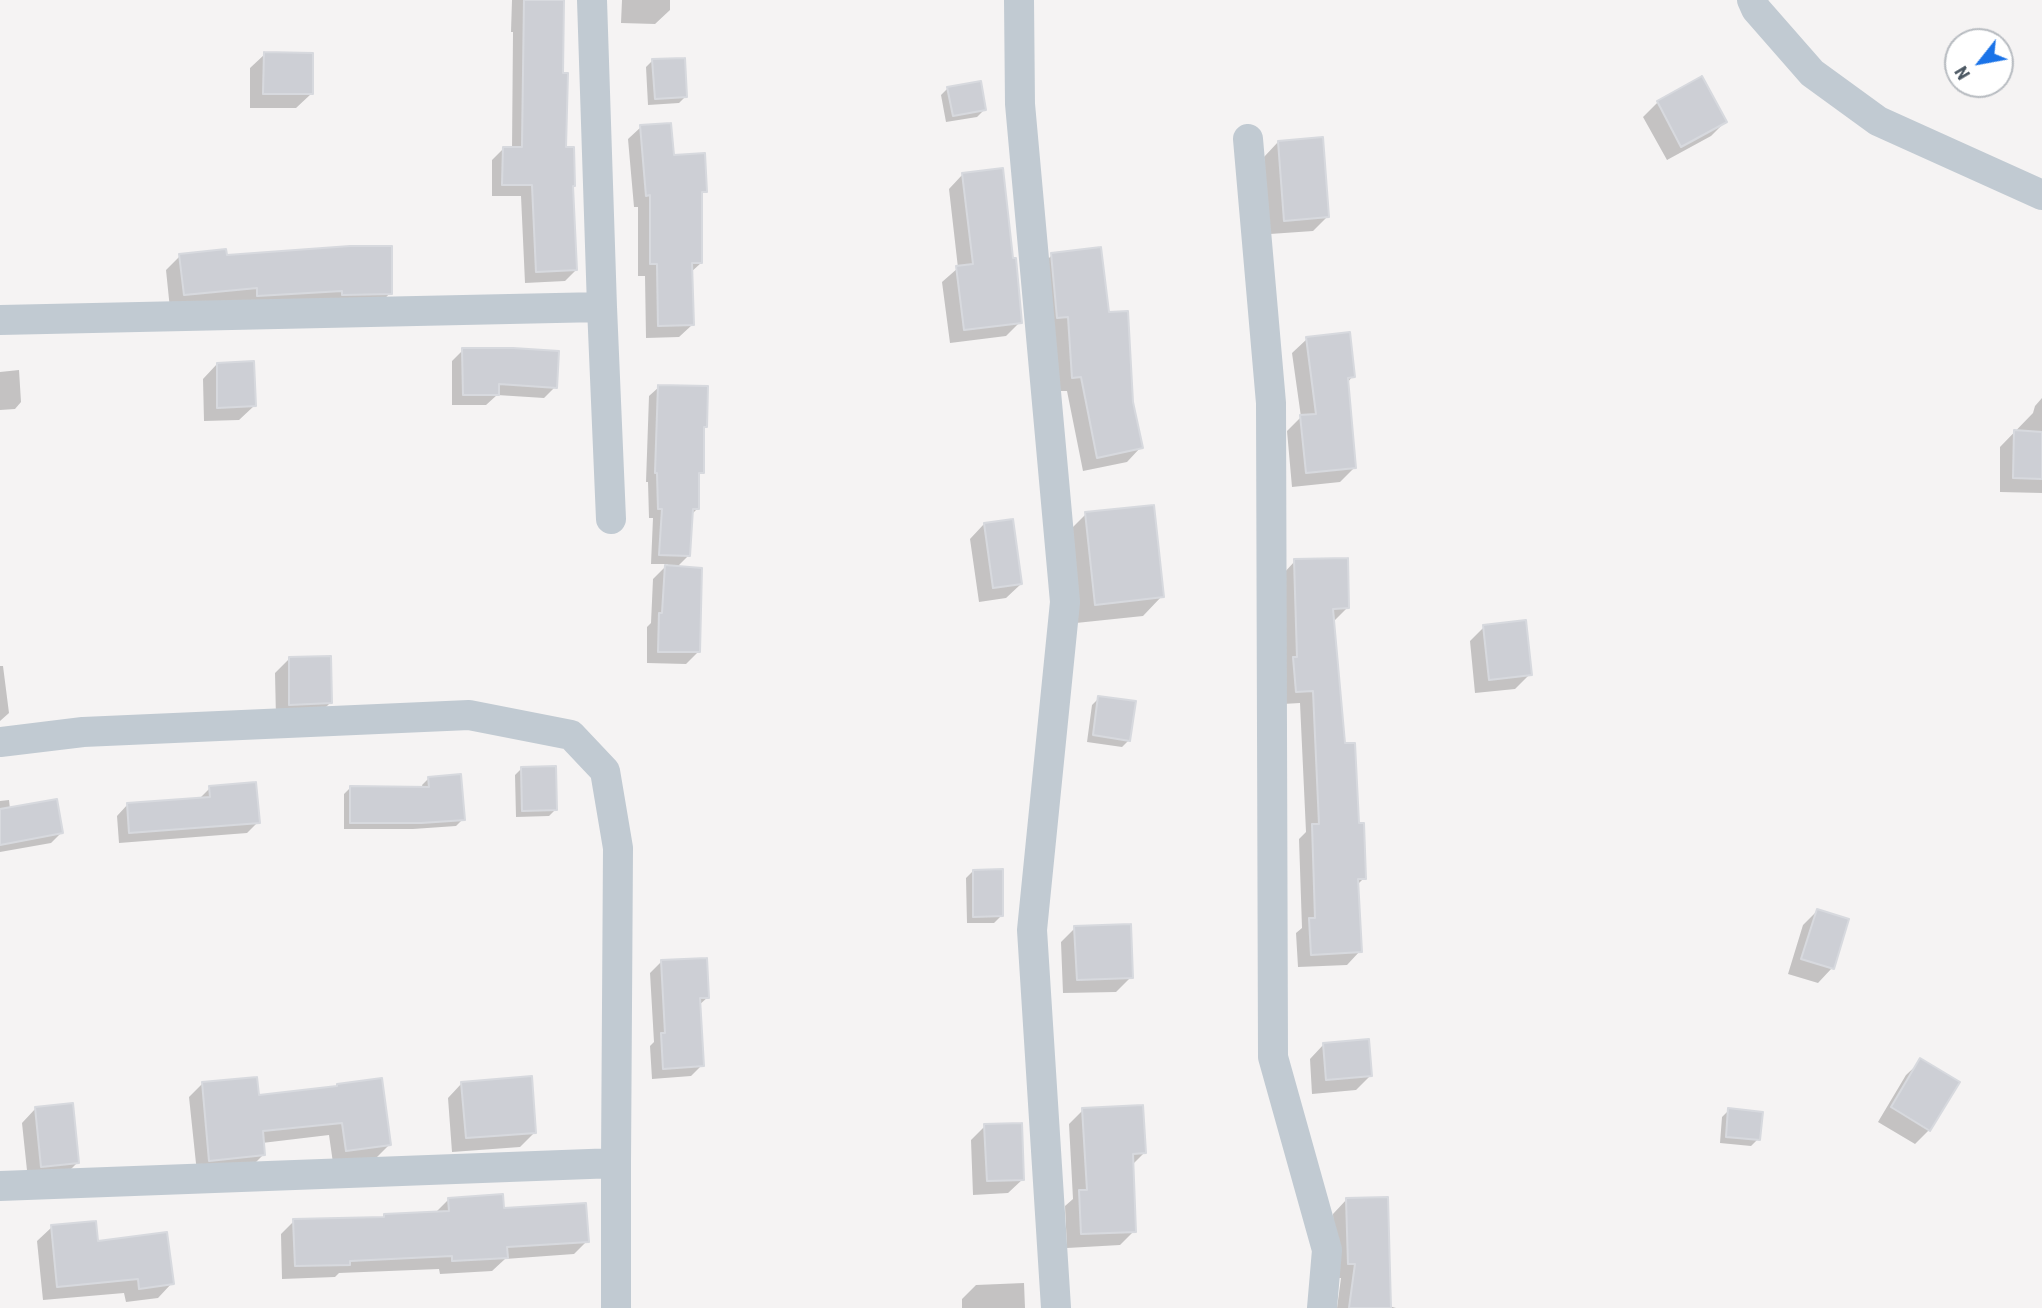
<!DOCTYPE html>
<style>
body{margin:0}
#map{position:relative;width:2042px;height:1308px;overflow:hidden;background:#f5f3f3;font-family:"Roboto Condensed",sans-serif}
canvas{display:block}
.north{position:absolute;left:1944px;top:28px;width:70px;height:70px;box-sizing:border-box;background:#fff;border:2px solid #b7bbc0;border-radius:50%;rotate:239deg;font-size:19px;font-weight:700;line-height:28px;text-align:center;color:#4a5661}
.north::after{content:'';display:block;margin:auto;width:24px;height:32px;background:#1a73e8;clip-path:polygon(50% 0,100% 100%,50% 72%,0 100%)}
</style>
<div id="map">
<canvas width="2042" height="1308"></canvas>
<div class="north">N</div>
</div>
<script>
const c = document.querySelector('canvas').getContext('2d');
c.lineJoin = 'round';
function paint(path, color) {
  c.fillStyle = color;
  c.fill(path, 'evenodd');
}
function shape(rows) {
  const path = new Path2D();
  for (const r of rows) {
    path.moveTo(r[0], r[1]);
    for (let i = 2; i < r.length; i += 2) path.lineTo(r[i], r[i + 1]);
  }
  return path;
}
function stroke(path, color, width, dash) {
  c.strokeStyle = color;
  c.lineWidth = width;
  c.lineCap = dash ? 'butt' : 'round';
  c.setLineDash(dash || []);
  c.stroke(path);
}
const shadow = shape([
 [512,0,563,0,561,75,565,149,573,185,576,270,565,281,525,283,521,196,492,196,492,160,503,149,512,149,513,32,511,32],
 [622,0,670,0,670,10,655,24,621,23],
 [265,54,311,94,296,108,250,108,250,68],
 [653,60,685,97,679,103,648,105,646,67],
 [948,88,984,110,977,117,946,122,941,95],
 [1658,102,1725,122,1711,136,1667,160,1643,117],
 [641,127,705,191,700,196,701,263,690,273,692,325,679,337,646,338,645,276,638,276,638,207,634,207,628,139],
 [1278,142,1328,216,1313,231,1270,234,1264,157],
 [963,174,1020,322,1006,336,950,343,942,282,958,268,949,189],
 [1052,255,1108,314,1132,402,1141,447,1127,462,1083,471,1067,391,1058,391,1037,270],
 [180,256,225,256,390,293,376,308,170,309,166,270],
 [1307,339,1353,376,1347,383,1354,468,1340,482,1292,487,1287,431,1301,417,1292,353],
 [463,350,555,387,544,398,497,395,486,405,452,405,452,361],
 [217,364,254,406,239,420,204,421,203,379],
 [19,370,21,402,15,409,0,410,0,372],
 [659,387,705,426,702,429,702,472,697,477,698,508,691,515,688,556,676,568,698,652,686,664,647,663,647,627,651,623,653,579,668,564,651,564,653,518,649,518,648,482,646,482,649,396],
 [2042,398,2042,493,2000,492,2000,447,2033,413,2035,406],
 [1086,514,1162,596,1143,616,1076,623,1067,533],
 [984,524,1021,584,1006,598,979,602,970,539],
 [1295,561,1347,608,1334,621,1343,745,1358,825,1364,878,1357,885,1360,951,1347,965,1298,967,1296,933,1302,928,1299,839,1306,832,1300,703,1283,704,1282,575],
 [1484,627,1530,674,1515,689,1475,693,1470,641],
 [289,659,330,703,316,717,276,718,275,673],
 [0,666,3,666,9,713,0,721],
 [1099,698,1129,740,1122,747,1087,742,1092,705],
 [522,768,555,810,549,816,516,817,515,775],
 [429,778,463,819,456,826,413,829,344,829,344,794,351,787,423,788,422,785],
 [210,788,258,822,247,833,119,843,117,816,128,804,199,799],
 [9,800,10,809,61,833,51,843,0,852,0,801],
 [973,871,1001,916,994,923,967,923,966,878],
 [1817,911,1832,968,1818,983,1788,974,1803,925],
 [1075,928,1131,977,1116,992,1063,993,1061,942],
 [661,962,708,997,698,1006,702,1065,691,1076,652,1079,650,1046,654,1042,650,973],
 [1324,1044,1370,1076,1356,1090,1312,1094,1310,1059],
 [1921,1061,1929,1130,1915,1144,1878,1122,1906,1075],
 [462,1083,535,1132,520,1147,452,1152,448,1098],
 [202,1084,258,1097,336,1088,389,1145,376,1158,333,1163,329,1135,262,1143,263,1155,250,1168,197,1173,189,1097],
 [36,1108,78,1162,63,1177,28,1180,22,1123],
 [1083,1110,1144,1153,1131,1166,1134,1231,1120,1245,1067,1248,1065,1206,1073,1199,1069,1124],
 [1729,1110,1758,1139,1751,1146,1720,1143,1722,1117],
 [985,1126,1023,1179,1008,1193,973,1195,971,1140],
 [449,1199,503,1210,587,1241,574,1254,505,1259,492,1271,440,1274,439,1269,339,1273,335,1277,282,1279,281,1234,294,1221,382,1218,385,1215,435,1213],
 [1347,1199,1389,1306,1396,1308,1337,1308,1341,1278,1335,1278,1333,1214],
 [52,1227,96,1243,172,1283,158,1298,126,1302,124,1293,43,1300,37,1241],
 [1024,1283,1025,1308,962,1308,962,1299,976,1285]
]);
const building = shape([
 [524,0,564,0,563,73,568,73,566,147,574,147,575,186,573,186,577,270,536,272,532,185,502,185,503,147,522,147,524,0],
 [264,52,313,53,313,94,263,94,264,52],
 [685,58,687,97,655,99,652,59,685,58],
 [1702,76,1727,122,1681,147,1657,101,1702,76],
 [981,81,986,110,953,116,947,87,981,81],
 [671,123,674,155,705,153,707,192,702,192,702,263,692,263,694,325,658,326,657,264,650,264,650,195,646,196,640,125,671,123],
 [1323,137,1329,217,1284,221,1278,141,1323,137],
 [1003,168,1013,258,1016,258,1022,323,964,330,956,266,973,264,962,173,1003,168],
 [350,246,392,246,392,294,342,295,342,291,257,296,257,288,184,295,179,254,226,249,227,255,350,246],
 [1101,247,1109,312,1128,311,1133,402,1143,448,1097,458,1081,377,1072,378,1068,317,1057,318,1051,253,1101,247],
 [1350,332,1355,377,1348,378,1356,468,1306,473,1300,415,1316,414,1306,337,1350,332],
 [462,348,513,348,559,351,557,388,499,384,499,395,463,395,462,348],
 [254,361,256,406,217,408,217,363,254,361],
 [658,385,708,386,707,427,704,427,704,473,699,473,699,509,693,509,690,556,659,555,662,509,658,509,657,473,655,473,658,385],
 [2014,430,2042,432,2042,479,2013,478,2014,430],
 [1154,505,1164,597,1095,605,1085,512,1154,505],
 [1013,519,1022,584,993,588,984,523,1013,519],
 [1348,558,1349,608,1333,609,1345,743,1355,743,1359,823,1364,823,1366,879,1358,879,1362,952,1311,955,1309,918,1315,918,1312,824,1319,824,1313,691,1296,692,1293,657,1297,657,1294,559,1348,558],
 [665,565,702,568,700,652,658,652,659,613,662,613,665,565],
 [1526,620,1532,675,1489,680,1483,625,1526,620],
 [331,656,332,703,289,705,289,657,331,656],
 [1098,696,1136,701,1130,741,1093,735,1098,696],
 [556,766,557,810,522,811,521,767,556,766],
 [461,774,465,820,421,823,350,823,350,786,429,787,428,777,461,774],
 [256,782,260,823,129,833,127,803,210,797,209,786,256,782],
 [57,799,63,833,0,845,0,809,57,799],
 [1003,869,1003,916,973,917,973,870,1003,869],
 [1817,909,1849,919,1834,969,1801,959,1817,909],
 [1131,924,1133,978,1077,980,1074,926,1131,924],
 [707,958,709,998,700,998,704,1066,663,1069,661,1033,665,1033,661,960,707,958],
 [1369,1039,1372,1076,1326,1080,1323,1043,1369,1039],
 [1920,1058,1960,1082,1930,1131,1891,1107,1920,1058],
 [532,1076,536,1133,466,1138,461,1082,532,1076],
 [257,1077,259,1095,337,1086,337,1084,382,1078,391,1145,346,1151,342,1123,263,1131,265,1155,209,1161,202,1082,257,1077],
 [73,1103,79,1163,41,1167,35,1107,73,1103],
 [1143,1105,1146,1153,1133,1154,1136,1232,1081,1234,1079,1190,1087,1190,1082,1108,1143,1105],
 [1728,1108,1763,1112,1760,1140,1726,1137,1728,1108],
 [1022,1123,1024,1180,987,1181,984,1124,1022,1123],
 [503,1194,504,1208,586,1203,589,1242,507,1247,508,1258,452,1261,452,1256,350,1261,350,1265,295,1266,293,1219,384,1217,384,1214,449,1211,448,1198,503,1194],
 [1388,1197,1391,1308,1349,1308,1355,1264,1348,1264,1346,1198,1388,1197],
 [96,1221,98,1241,167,1232,174,1284,139,1289,138,1279,57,1287,51,1225,96,1221]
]);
const minor = shape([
 [592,0,602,307,611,519],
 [1019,0,1020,104,1065,602,1032,930,1056,1308],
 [1752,0,1756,9,1812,73,1878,121,2042,195],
 [1248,139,1271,403,1273,1057,1327,1250,1322,1308],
 [0,320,602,307],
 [0,742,83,732,469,715,571,735,605,771,618,848,616,1163],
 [0,1186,616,1163,616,1308]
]);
paint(shadow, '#0003');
paint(building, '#cdcfd5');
stroke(building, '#d7d9de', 2);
stroke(minor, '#c1cad2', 30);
</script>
